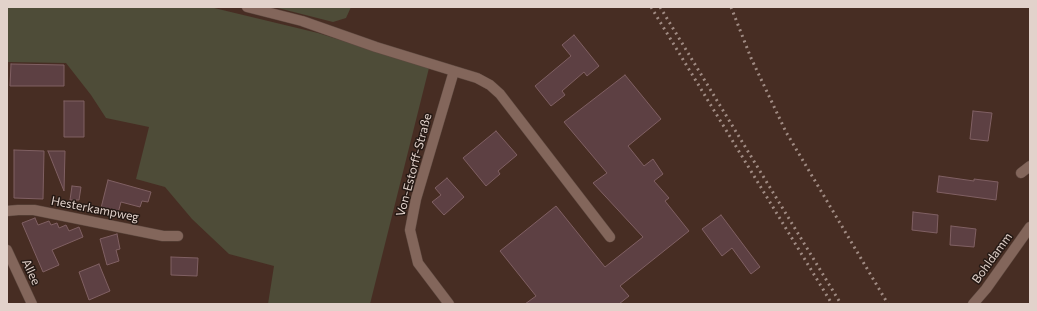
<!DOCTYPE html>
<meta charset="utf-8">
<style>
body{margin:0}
#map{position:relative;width:1037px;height:311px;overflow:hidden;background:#472d23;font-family:Commissioner,sans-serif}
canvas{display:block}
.frame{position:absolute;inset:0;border:8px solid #e2d2cb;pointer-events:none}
</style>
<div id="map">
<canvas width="1037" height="311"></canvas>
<div class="frame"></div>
</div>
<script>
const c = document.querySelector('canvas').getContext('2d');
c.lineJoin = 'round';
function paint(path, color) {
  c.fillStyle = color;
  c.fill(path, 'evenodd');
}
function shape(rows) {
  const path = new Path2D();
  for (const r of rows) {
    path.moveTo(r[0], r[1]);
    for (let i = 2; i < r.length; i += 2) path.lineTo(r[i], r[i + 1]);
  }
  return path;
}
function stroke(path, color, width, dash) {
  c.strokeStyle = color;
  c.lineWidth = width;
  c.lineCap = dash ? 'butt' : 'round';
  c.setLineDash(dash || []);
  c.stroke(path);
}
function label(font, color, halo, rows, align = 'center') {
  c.font = font + ' Commissioner,sans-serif';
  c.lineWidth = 3;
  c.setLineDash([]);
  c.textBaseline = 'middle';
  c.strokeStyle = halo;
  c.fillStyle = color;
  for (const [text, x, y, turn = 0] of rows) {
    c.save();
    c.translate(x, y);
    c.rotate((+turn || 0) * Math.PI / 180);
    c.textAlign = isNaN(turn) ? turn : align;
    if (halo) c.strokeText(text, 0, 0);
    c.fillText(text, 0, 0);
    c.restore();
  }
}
const green = shape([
 [7,7,210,7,318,33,429,68,370,304,268,304,274,266,229,254,192,219,165,187,136,179,149,127,106,118,91,95,66,63,7,62],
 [274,7,351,7,346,18,333,22]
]);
const building = shape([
 [574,35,599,66,587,76,584,72,562,91,565,95,551,106,535,86,571,56,562,45,574,35],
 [11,64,64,65,64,86,10,86,11,64],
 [625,75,661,119,628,146,644,166,653,159,663,174,654,181,669,198,665,201,689,231,620,286,629,296,619,304,525,304,536,296,500,251,556,206,605,267,643,237,593,183,607,173,564,122,625,75],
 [64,101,84,101,84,137,64,137,64,101],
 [973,111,992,113,988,141,970,139,973,111],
 [496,131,517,155,498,171,500,174,486,186,463,158,496,131],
 [14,150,44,151,43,199,14,198,14,150],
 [48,151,65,151,64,191,48,151],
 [939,176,974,181,974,179,998,182,996,200,937,192,939,176],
 [447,178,464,197,444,215,432,202,441,195,435,188,447,178],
 [108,180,151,192,148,202,142,201,140,207,121,202,118,213,101,208,108,180],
 [72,186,81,187,79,200,70,200,72,186],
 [913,212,938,215,937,233,912,230,913,212],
 [721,215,760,267,751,274,732,248,722,256,702,229,721,215],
 [35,218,38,225,49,221,51,225,57,223,59,228,66,225,69,231,79,227,83,237,52,250,59,265,43,272,22,223,35,218],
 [951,226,976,229,974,247,950,245,951,226],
 [117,234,120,249,116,250,119,261,107,265,100,239,117,234],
 [171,257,198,258,197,276,171,275,171,257],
 [99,264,110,291,89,300,79,272,99,264]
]);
const minor = shape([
 [247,7,302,21,376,47,454,71,416,199,410,230,418,263,449,304],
 [454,71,477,78,490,85,500,94,610,237],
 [1021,173,1030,166],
 [7,211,18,210,34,210,163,236,178,236],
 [7,250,32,304],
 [973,304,986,289,1030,227]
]);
const rail = shape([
 [651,7,832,304],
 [660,7,841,304],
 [731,7,751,58,786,132,888,304]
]);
const streetNames = [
 ["Von-Estorff-Straße",414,165,-75],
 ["Hesterkampweg",95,209,11],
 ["Bohldamm",992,258,-54],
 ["Allee",31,272,65]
];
paint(green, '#4e4c38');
paint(building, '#5d4043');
stroke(building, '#806063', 1);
stroke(minor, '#5f4a41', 11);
stroke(minor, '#83665b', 10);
stroke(rail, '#a08b83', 3, [2, 4]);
label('12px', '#e2d2cb', '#251914', streetNames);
</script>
